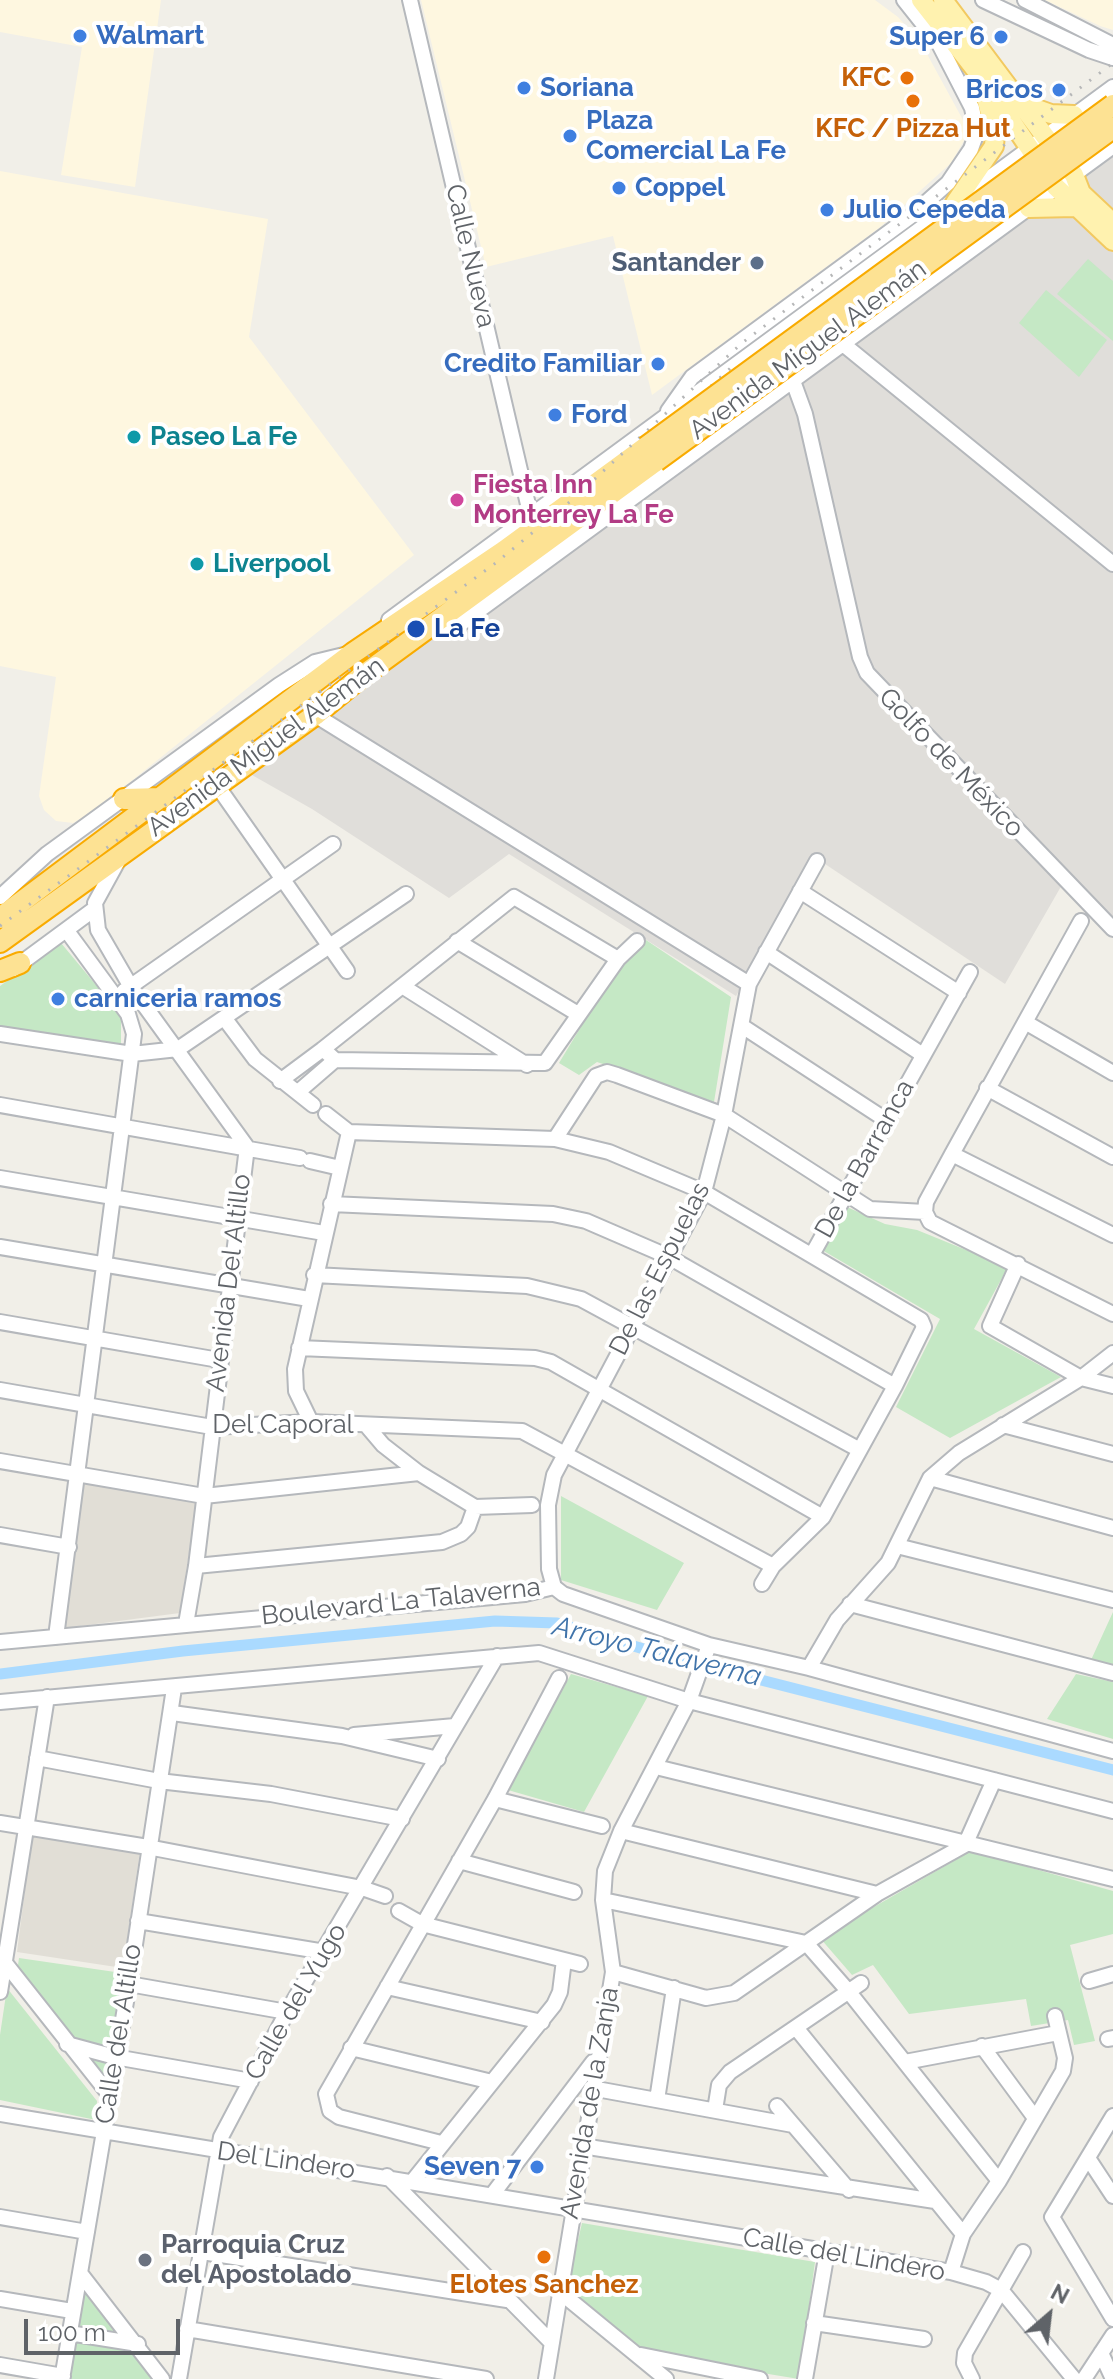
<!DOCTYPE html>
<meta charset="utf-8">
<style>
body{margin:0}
#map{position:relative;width:1113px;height:2379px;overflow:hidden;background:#f1efe8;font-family:Raleway,sans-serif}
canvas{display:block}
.north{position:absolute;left:1009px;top:2275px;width:80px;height:80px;-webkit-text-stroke:6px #fff;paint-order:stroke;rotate:28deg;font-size:22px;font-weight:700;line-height:32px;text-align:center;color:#5f6368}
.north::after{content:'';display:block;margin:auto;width:28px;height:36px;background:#5f6368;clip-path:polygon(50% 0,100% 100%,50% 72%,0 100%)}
.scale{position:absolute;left:24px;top:2319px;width:156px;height:36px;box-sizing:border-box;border:4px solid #5f6368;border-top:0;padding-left:10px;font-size:24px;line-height:28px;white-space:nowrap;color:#5f6368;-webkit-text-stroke:6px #fff;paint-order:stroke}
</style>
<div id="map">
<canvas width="1113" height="2379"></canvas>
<div class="north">N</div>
<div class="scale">100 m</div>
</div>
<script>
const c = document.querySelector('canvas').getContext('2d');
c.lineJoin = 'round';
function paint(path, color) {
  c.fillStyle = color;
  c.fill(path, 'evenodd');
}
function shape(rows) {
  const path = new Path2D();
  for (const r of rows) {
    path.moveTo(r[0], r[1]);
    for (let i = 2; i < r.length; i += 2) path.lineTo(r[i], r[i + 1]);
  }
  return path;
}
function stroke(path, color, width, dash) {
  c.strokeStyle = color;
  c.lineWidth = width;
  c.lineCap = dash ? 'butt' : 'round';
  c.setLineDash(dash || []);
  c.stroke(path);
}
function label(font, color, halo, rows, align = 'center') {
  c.font = font + ' Raleway,sans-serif';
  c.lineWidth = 8;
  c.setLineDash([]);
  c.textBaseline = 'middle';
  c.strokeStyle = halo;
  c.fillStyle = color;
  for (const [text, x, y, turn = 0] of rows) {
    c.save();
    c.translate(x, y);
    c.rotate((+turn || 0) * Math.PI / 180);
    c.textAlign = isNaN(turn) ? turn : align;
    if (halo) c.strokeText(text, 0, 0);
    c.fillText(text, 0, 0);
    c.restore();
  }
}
const commercial = shape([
 [0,0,161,0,135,187,61,175,82,47,0,32],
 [421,0,875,0,898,17,921,43,963,120,966,137,951,163,879,228,652,395,613,236,486,267],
 [1045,0,1113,0,1113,30,1100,26],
 [0,171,268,219,249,337,414,555,95,810,73,823,56,821,44,810,39,796,56,677,0,666]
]);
const industrial = shape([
 [1113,118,1113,930,1063,883,1005,984,816,858,736,996,509,854,449,898,312,809,229,762]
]);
const education = shape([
 [83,1483,197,1499,180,1613,65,1628],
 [32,1835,140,1851,123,1968,17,1952]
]);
const green = shape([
 [1088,259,1113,281,1113,341,1057,294],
 [1046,290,1107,340,1079,377,1019,323],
 [646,940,731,997,714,1102,597,1062,579,1075,559,1063,622,959],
 [61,943,121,1015,121,1047,0,1027,0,986],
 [847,1207,885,1224,917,1230,1008,1267,974,1329,1061,1377,950,1438,896,1407,940,1319,822,1250],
 [561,1496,684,1563,657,1610,561,1580],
 [1113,1612,1113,1665,1091,1660],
 [571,1674,648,1696,584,1812,508,1790],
 [1076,1674,1113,1682,1113,1739,1047,1719],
 [971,1851,1113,1891,1113,1934,1070,1945,1095,2041,1074,2045,1068,2020,1031,2026,1026,1999,909,2014,873,1965,852,1975,820,1938],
 [19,1958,122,1973,104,2081,17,1972],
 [7,1988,97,2101,96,2120,0,2100,0,2035],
 [582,2223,815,2262,799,2379,640,2353,566,2293],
 [85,2284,158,2379,69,2379]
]);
const canal = shape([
 [0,1674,183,1651,495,1621,557,1623,667,1656,1113,1770]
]);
const minor = shape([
 [410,0,530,513],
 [983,0,1089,50,1113,58],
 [1025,0,1113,45],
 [843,344,1113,564],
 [793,381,805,414,860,657,867,673,1113,929],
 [668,411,692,377,911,216,948,183,971,149,977,132,972,108,939,44,904,0],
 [389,620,1113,87],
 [428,628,459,625,1113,146],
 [315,715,749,984],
 [216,784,347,971],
 [118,861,95,903,98,930,131,987,247,1147,196,1566,186,1624],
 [800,891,959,993],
 [0,897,47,854,279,685,315,662,352,653],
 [457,941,578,1014],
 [766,952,923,1055],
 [13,969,93,910],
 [402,986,527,1065],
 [124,991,333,844],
 [225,1019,255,1059,313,1105],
 [1025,1022,1113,1073],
 [742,1026,886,1120],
 [0,1034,132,1054,178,1049,406,894],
 [335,1060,323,1049,514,897,618,959],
 [335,1060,545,1063,618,959,637,941],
 [280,1081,323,1049],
 [987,1088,1113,1157],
 [298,1092,335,1060],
 [0,1105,300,1158],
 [326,1114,349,1132,555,1139,609,1152,704,1192,921,1320,924,1327,895,1386,823,1517,773,1566,762,1584],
 [555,1139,596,1076,607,1072,617,1075,724,1115,870,1209,925,1212,930,1222,1113,1314],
 [952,1154,1113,1235],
 [310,1161,340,1168],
 [0,1178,324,1233],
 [331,1204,553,1214,586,1221,667,1256,895,1386],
 [925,1212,926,1202,952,1154,1081,921],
 [0,1247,309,1299],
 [813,1253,970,972],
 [1018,1264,990,1326,1081,1378,1113,1386],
 [314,1275,527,1286,581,1299,858,1449],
 [0,1322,219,1360],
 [299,1348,535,1358,551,1362,823,1517],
 [0,1390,212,1427,311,1422,522,1431,773,1566],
 [311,1422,296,1391,295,1369,349,1132],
 [366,1425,383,1445,419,1473,475,1507],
 [1003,1425,1113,1454],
 [0,1461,204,1496,419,1473],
 [930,1478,1113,1528],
 [475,1507,532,1505],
 [0,1535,69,1547],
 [897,1546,1113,1600],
 [196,1566,442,1542,461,1534,468,1527,475,1507],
 [554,1587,549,1569,548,1505,554,1475,704,1192,724,1115,749,984,817,861],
 [554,1587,563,1594,709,1645,809,1668,1113,1751],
 [850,1604,1113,1673],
 [56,1637,134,1034,128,1014,67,931],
 [0,1642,525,1594,554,1587],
 [809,1668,837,1620,888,1563,930,1478,959,1453,1081,1378,1113,1353],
 [0,1702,539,1653,689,1701,1113,1811],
 [172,1713,342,1736,438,1759],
 [354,1735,455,1726],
 [37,1758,159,1781,271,1794,402,1819],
 [656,1767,1113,1879],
 [495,1799,602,1826],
 [0,1823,148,1847,362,1888,385,1896],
 [621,1831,877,1894],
 [459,1861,574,1892],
 [603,1900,806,1943,849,1992,999,2181],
 [399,1911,422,1924,580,1964],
 [138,1921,325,1952],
 [0,1963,6,1964,108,2093],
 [613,1972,706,1998,734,1993,877,1894,965,1845,994,1780],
 [1089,1981,1113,1974],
 [129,1984,287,2012],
 [387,1987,542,2022],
 [0,1992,47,1697],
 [797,2029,963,2234],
 [1108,2039,1113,2038],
 [67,2044,115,2057,251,2081],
 [982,2046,1035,2118],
 [351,2048,492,2082],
 [905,2062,1058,2033],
 [591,2088,793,2125],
 [657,2100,674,1988],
 [777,2106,849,2190],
 [715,2110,719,2085,730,2072,861,1983],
 [0,2114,951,2272,986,2282,1001,2290,1074,2379],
 [1113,2116,1052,2217,1113,2319],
 [441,2143,339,2117,330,2111,326,2094,495,1799,559,1678],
 [582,2146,935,2201],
 [1088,2158,1113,2196],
 [387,2176,552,2343],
 [412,2182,554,2005,560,1992,564,1960],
 [492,2195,593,2062],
 [0,2217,87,2232],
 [202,2252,507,2300],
 [951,2272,963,2234,999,2181,1063,2071,1065,2058,1055,2016],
 [80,2273,162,2379],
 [560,2292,666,2379],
 [0,2299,72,2311],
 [814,2323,924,2339],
 [187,2329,486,2379],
 [69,2333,138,2344],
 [1101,2353,1113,2379],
 [641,2355,760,2379],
 [0,2365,63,2376],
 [62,2379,129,1984,174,1688],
 [179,2379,221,2137,287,2012,497,1656],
 [546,2379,613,1972,603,1900,605,1871,621,1831,689,1701,709,1645],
 [805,2379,827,2252],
 [972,2379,964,2363,965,2353,1023,2252],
 [1084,2379,1113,2335]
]);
const major = shape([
 [921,0,982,78,1056,187,1113,241],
 [943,0,1074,175,1081,193,1113,223],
 [1023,104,1051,114,1074,115],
 [955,203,994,146,995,133,984,89],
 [1029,208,1075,207]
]);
const highway = shape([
 [124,799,162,798],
 [0,918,353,653,504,551,646,447],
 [0,942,315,715,362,676,656,461],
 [0,971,20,963]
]);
const rail = shape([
 [658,435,737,362],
 [0,926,497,562,572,500,742,343,1113,63]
]);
const highwayBridge = shape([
 [646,447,1113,105],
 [656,461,1113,128]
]);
const markers = [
 [80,36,8,"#3f7fe0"],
 [1001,37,8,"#3f7fe0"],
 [907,78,8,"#e8710a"],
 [524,88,8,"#3f7fe0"],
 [1059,90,8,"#3f7fe0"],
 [913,101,8,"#e8710a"],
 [570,136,8,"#3f7fe0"],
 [619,188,8,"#3f7fe0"],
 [827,210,8,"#3f7fe0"],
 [757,263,8,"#5c6f8a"],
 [658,364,8,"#3f7fe0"],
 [555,415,8,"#3f7fe0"],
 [134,437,8,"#0f9aa8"],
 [457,500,8,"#d1479c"],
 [197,564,8,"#0f9aa8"],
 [416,629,10,"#1a4fb4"],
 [58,999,8,"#3f7fe0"],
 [537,2167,8,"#3f7fe0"],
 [544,2257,8,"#e8710a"],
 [145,2260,8,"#6b7280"]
];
const shopNames = [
 ["Walmart",96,36],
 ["Super 6",985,37,"right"],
 ["Soriana",540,88],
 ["Bricos",1043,90,"right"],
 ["Plaza",586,121],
 ["Comercial La Fe",586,151],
 ["Coppel",635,188],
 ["Julio Cepeda",843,210],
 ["Credito Familiar",642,364,"right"],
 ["Ford",571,415],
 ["carniceria ramos",74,999],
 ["Seven 7",521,2167,"right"]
];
const foodNames = [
 ["KFC",891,78,"right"],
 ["KFC / Pizza Hut",913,129],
 ["Elotes Sanchez",544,2285]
];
const streetNames = [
 ["Calle Nueva",470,256,77],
 ["Avenida Miguel Alemán",808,350,-36],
 ["Avenida Miguel Alemán",266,747,-36],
 ["Golfo de México",951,763,46],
 ["De la Barranca",865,1159,-61],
 ["De las Espuelas",660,1269,-63],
 ["Avenida Del Altillo",229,1283,-83],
 ["Del Caporal",283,1425],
 ["Boulevard La Talaverna",401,1602,-6],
 ["Calle del Yugo",296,2002,-60],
 ["Calle del Altillo",119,2034,-81],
 ["Avenida de la Zanja",590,2103,-80],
 ["Del Lindero",286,2161,8],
 ["Calle del Lindero",844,2255,10]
];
const serviceNames = [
 ["Santander",741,263]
];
const cultureNames = [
 ["Paseo La Fe",150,437],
 ["Liverpool",213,564]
];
const hotelNames = [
 ["Fiesta Inn",473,485],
 ["Monterrey La Fe",473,515]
];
const transitNames = [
 ["La Fe",434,629]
];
const worshipNames = [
 ["Parroquia Cruz",161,2245],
 ["del Apostolado",161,2275]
];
const waterNames = [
 ["Arroyo Talaverna",657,1652,14]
];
paint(commercial, '#fef7e0');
paint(industrial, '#e0deda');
paint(education, '#e1ded6');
paint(green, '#c5e8c5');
stroke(canal, '#aadaff', 11);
stroke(minor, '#b5b8bc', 18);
stroke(major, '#f2c960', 22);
stroke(highway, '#f9ab00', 24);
stroke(minor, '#fff', 14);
stroke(major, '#fff2af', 18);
stroke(highway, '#fde293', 20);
stroke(rail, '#b6b7b8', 3, [2, 10]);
stroke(highwayBridge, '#f9ab00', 24, []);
stroke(highwayBridge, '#fde293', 20);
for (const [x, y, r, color] of markers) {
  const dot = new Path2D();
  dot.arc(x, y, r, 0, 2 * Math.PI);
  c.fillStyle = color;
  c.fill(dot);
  stroke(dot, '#fff', 3);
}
label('bold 26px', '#366cbe', '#fff', shopNames, 'left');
label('bold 26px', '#c56008', '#fff', foodNames);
label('26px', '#5f6368', '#fff', streetNames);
label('bold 26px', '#4e5e75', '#fff', serviceNames, 'right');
label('bold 26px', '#0d838f', '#fff', cultureNames, 'left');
label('bold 26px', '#b23c85', '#fff', hotelNames, 'left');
label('bold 26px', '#164399', '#fff', transitNames, 'left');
label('bold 26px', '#5b616d', '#fff', worshipNames, 'left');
label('italic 28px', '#4174aa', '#fff', waterNames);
</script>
